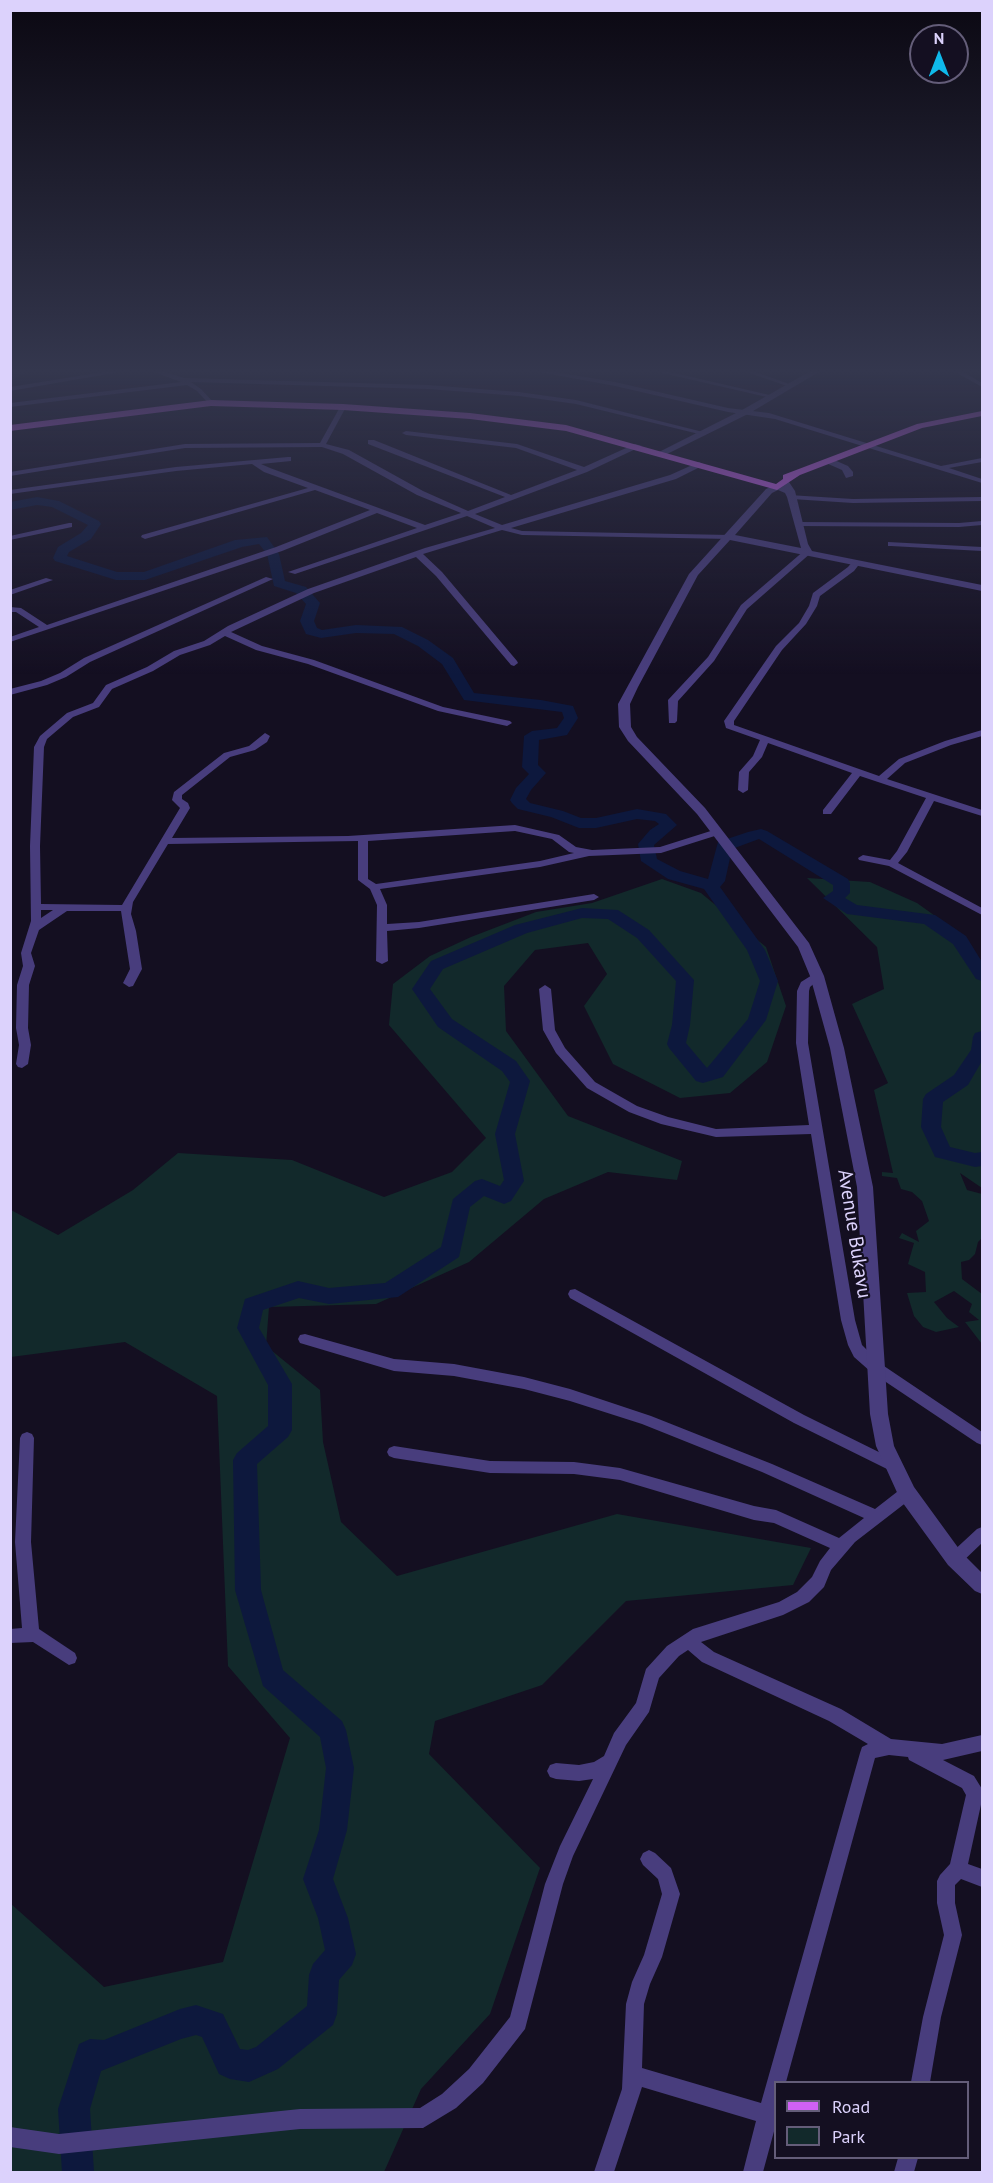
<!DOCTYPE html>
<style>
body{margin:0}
#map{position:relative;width:993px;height:2183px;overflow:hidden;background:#140f21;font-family:"PT Sans",sans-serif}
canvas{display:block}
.frame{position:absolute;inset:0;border:12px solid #dcd2fc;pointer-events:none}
.legend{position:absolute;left:774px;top:2081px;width:195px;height:78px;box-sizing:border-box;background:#140f21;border:2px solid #645d79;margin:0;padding:8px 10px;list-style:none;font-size:18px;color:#dcd2fc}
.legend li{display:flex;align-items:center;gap:12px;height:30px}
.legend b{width:30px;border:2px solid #645d79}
.north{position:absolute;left:909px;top:24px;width:60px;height:60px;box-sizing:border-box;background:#140f21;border:2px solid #645d79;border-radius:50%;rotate:0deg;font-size:16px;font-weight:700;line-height:24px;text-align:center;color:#dcd2fc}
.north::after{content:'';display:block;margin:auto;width:21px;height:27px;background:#0fb9eb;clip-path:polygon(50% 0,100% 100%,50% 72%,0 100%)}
</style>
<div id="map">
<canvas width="993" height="2183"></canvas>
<div class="frame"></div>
<ul class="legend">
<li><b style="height:8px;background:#d061f5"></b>Road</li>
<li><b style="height:16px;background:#12292b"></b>Park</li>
</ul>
<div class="north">N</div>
</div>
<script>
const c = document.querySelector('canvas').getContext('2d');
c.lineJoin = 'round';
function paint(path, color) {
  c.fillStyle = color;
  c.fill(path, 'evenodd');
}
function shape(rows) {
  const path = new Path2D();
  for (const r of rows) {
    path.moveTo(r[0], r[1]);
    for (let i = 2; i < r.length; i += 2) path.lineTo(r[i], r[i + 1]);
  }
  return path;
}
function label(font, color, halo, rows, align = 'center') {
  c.font = font + ' "PT Sans",sans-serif';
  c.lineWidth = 4.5;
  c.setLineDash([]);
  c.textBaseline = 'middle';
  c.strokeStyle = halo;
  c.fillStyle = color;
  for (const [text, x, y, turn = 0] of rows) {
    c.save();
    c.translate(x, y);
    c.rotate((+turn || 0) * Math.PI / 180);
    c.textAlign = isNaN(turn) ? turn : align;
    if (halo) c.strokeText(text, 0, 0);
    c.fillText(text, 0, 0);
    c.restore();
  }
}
const green = shape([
 [807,878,870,882,917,903,959,933,982,974,982,1188,960,1173,967,1190,982,1194,982,1238,978,1242,975,1254,969,1260,961,1262,962,1279,982,1294,982,1344,965,1322,979,1320,969,1312,972,1304,954,1291,934,1302,947,1318,959,1327,936,1332,923,1327,914,1316,907,1293,926,1292,925,1272,908,1264,914,1243,899,1238,902,1233,919,1242,916,1231,929,1221,922,1201,912,1192,901,1189,897,1178,882,1176,882,1172,893,1173,874,1090,888,1083,852,1004,884,989,877,947],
 [662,879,701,893,766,947,786,1006,767,1062,730,1093,680,1098,613,1064,584,1006,607,974,588,943,535,950,504,986,506,1031,568,1116,682,1161,677,1180,608,1172,544,1199,469,1262,376,1304,269,1307,266,1346,320,1390,323,1442,341,1522,397,1576,617,1514,811,1548,793,1585,626,1601,542,1685,435,1721,429,1754,540,1868,490,2014,421,2089,384,2172,11,2172,10,1903,104,1987,223,1962,290,1738,228,1666,217,1396,125,1342,11,1357,11,1210,58,1235,133,1190,178,1153,292,1160,384,1197,452,1172,486,1138,389,1025,393,984,430,956,471,937,536,912,592,903]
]);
const river = shape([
 [19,369,32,369,10,381,10,373,19,369],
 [37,497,59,501,99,521,101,524,91,539,69,552,67,556,117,572,144,572,235,540,267,537,279,554,285,581,306,587,320,603,314,621,317,628,322,630,356,625,402,627,428,640,453,658,474,693,541,700,573,706,578,718,567,735,539,740,538,765,546,773,531,790,526,799,530,803,563,811,581,818,596,818,637,809,666,814,677,825,654,845,657,859,680,871,708,879,718,842,748,832,761,829,767,831,848,879,850,883,850,893,845,898,857,905,935,915,966,936,982,962,982,981,976,979,953,944,924,924,847,914,823,898,833,891,833,885,759,839,732,849,725,881,720,887,765,950,778,981,766,1020,723,1077,703,1083,696,1081,669,1048,667,1044,672,1025,676,981,637,938,608,919,582,918,527,933,443,969,430,989,452,1019,516,1061,530,1081,515,1134,524,1181,511,1201,504,1204,484,1196,470,1207,459,1257,398,1297,329,1304,299,1298,263,1310,259,1328,292,1384,292,1430,288,1437,257,1464,261,1590,283,1670,342,1721,346,1730,354,1768,347,1830,333,1879,348,1918,356,1954,352,1965,339,1980,337,2014,333,2025,278,2069,249,2082,230,2079,219,2074,202,2037,196,2035,181,2039,101,2071,90,2109,94,2172,62,2172,58,2109,79,2044,90,2039,104,2040,180,2009,196,2005,223,2014,240,2049,248,2050,256,2047,307,2006,309,1975,313,1964,325,1950,318,1918,303,1879,319,1830,326,1768,320,1737,263,1686,235,1590,233,1460,237,1453,268,1426,268,1385,237,1328,245,1299,298,1281,329,1288,385,1283,441,1247,453,1199,475,1181,482,1179,500,1186,504,1180,495,1134,510,1082,502,1071,438,1027,412,989,431,961,515,925,582,908,618,910,649,930,694,980,690,1025,686,1043,707,1068,748,1019,760,981,747,950,704,889,668,879,641,861,638,844,650,830,659,824,655,821,637,819,596,828,579,828,551,817,518,809,512,803,510,800,516,788,529,774,522,767,524,736,532,731,557,728,564,718,562,712,464,700,442,664,418,646,394,634,356,633,321,638,306,634,300,621,306,604,296,593,274,586,267,554,259,544,242,547,145,580,116,580,55,561,53,558,58,547,81,533,88,525,52,507,37,505,10,510,10,502,37,497],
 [982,1031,982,1061,968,1085,943,1102,941,1127,950,1147,975,1153,982,1152,982,1166,975,1167,935,1157,921,1127,923,1099,926,1094,954,1075,971,1050,973,1037,975,1033,982,1031]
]);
const minor = shape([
 [122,369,137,369,10,391,10,387,122,369],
 [146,369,155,369,184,378,428,385,519,392,576,400,707,433,703,435,576,404,519,396,428,389,191,382,201,389,213,402,213,404,209,404,197,391,187,385,10,407,10,403,181,382,146,369],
 [523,369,537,369,615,382,728,408,769,413,941,466,982,458,982,462,949,468,982,479,982,483,775,419,728,412,615,386,523,369],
 [645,369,657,369,774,396,771,398,645,369],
 [738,369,747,369,792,385,787,386,738,369],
 [950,369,958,369,982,383,982,387,950,369],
 [343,405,346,407,326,444,349,450,423,491,468,511,505,497,368,444,368,440,374,440,511,495,577,470,516,448,406,435,402,433,406,431,517,444,584,467,635,444,642,446,587,472,475,514,502,525,670,475,699,462,703,464,702,466,676,479,511,528,522,531,730,535,734,537,730,539,522,535,502,530,423,554,442,572,517,661,518,663,514,666,511,665,436,576,416,557,314,593,231,632,262,646,314,660,443,707,510,721,512,723,507,726,438,711,308,664,256,650,225,636,210,645,180,655,153,671,112,689,99,707,73,717,47,739,44,747,40,846,41,904,122,905,180,808,172,800,174,792,224,753,249,746,265,733,270,736,267,742,255,750,230,757,182,795,182,799,188,803,190,808,172,838,348,836,515,825,559,835,576,847,592,850,660,847,717,829,722,832,721,834,661,853,589,856,540,867,380,889,387,905,387,924,419,922,594,894,599,897,594,900,419,928,387,931,388,961,382,964,376,961,377,905,370,889,358,880,358,841,168,844,133,902,131,914,136,931,142,969,133,986,129,987,123,983,130,969,121,911,67,911,39,930,31,953,35,966,29,985,28,1028,31,1045,28,1064,22,1068,18,1067,16,1064,19,1045,16,1028,17,985,23,966,21,953,31,921,30,846,34,747,40,736,67,713,93,703,106,685,147,667,174,651,204,641,228,626,308,589,425,548,495,528,467,516,295,574,288,572,417,528,377,513,282,551,10,642,10,637,39,627,16,612,10,612,10,607,21,608,47,625,276,547,370,510,315,490,145,539,141,537,142,535,308,488,264,472,252,464,176,471,10,494,10,490,176,467,288,457,291,457,291,461,261,464,270,468,425,525,461,513,417,495,343,454,322,447,185,448,10,476,10,472,185,444,320,443,340,407,343,405],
 [515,831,552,839,569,852,574,853,540,861,376,884,368,879,368,841,515,831],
 [41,910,53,910,41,918,41,910],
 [826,459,832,459,848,466,853,472,853,476,846,478,842,470,826,463,826,459],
 [789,495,853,499,982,497,982,501,853,503,792,499,789,499,789,495],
 [982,521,982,525,959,527,799,526,795,524,799,522,959,523,982,521],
 [69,523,72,523,72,527,10,540,10,536,69,523],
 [888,542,982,547,982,551,891,546,888,546,888,542],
 [805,550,812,552,747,609,714,661,678,701,677,721,675,723,669,723,668,700,708,657,741,605,805,550],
 [854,560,861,562,854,571,820,596,817,606,806,624,782,650,734,721,734,725,879,776,899,759,945,741,982,730,982,736,951,745,905,763,887,779,982,810,982,816,934,801,907,852,898,863,982,908,982,915,889,866,859,860,858,858,863,855,890,860,897,851,926,798,860,776,831,814,823,814,823,810,852,773,768,743,762,757,749,772,748,790,743,793,738,790,739,772,753,756,760,740,726,728,724,721,776,646,799,623,809,606,813,593,848,567,854,560],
 [266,577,273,579,90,662,66,677,47,685,10,695,10,689,41,681,60,673,84,658,266,577],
 [46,578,53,580,10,595,10,590,46,578],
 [817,972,823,976,810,987,809,991,808,1043,855,1320,862,1345,881,1364,982,1432,982,1445,977,1443,871,1372,854,1357,848,1345,841,1320,811,1134,716,1137,661,1124,629,1112,587,1088,556,1053,543,1030,539,989,545,985,551,989,555,1030,565,1048,595,1082,637,1106,668,1117,716,1129,809,1125,796,1043,797,991,801,982,817,972],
 [575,1289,804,1415,897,1461,899,1465,897,1469,892,1471,887,1469,794,1423,570,1298,568,1294,570,1290,575,1289],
 [305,1334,394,1359,454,1364,524,1377,570,1389,651,1416,772,1464,875,1509,902,1488,907,1487,912,1488,915,1493,912,1498,855,1542,831,1570,824,1587,809,1602,783,1615,701,1642,714,1652,841,1709,891,1739,942,1744,982,1735,982,1751,943,1760,974,1776,982,1789,982,1800,968,1864,982,1869,982,1887,961,1879,955,1885,955,1903,962,1935,941,2017,930,2082,911,2082,923,2017,944,1935,937,1903,937,1881,940,1875,950,1864,966,1795,962,1788,909,1760,908,1757,889,1755,875,1758,786,2082,776,2082,776,2124,763,2172,743,2172,756,2121,642,2087,614,2172,594,2172,622,2089,626,2004,632,1982,644,1955,662,1894,658,1879,643,1865,640,1859,643,1853,649,1850,655,1853,671,1868,680,1894,662,1957,650,1984,644,2004,642,2068,761,2103,860,1753,862,1747,868,1744,829,1721,702,1662,688,1650,679,1656,659,1678,649,1712,626,1745,573,1856,563,1884,525,2029,483,2083,456,2108,423,2128,300,2129,59,2154,10,2147,10,2127,59,2134,300,2109,420,2108,442,2094,469,2069,510,2017,545,1884,560,1846,593,1779,579,1781,556,1779,550,1777,547,1771,550,1765,556,1763,579,1765,594,1762,604,1756,614,1733,636,1703,646,1669,667,1646,693,1629,779,1602,797,1592,812,1577,820,1561,830,1548,774,1523,754,1520,620,1480,574,1474,490,1473,394,1458,389,1456,387,1452,389,1448,394,1446,490,1461,574,1462,620,1468,754,1506,776,1510,839,1538,864,1518,762,1472,642,1424,570,1401,524,1389,454,1376,394,1371,300,1343,298,1339,300,1335,305,1334],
 [27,1432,32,1434,34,1438,31,1542,39,1629,75,1653,77,1658,75,1663,69,1665,33,1642,10,1643,10,1629,22,1628,15,1542,20,1438,22,1434,27,1432],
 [982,1527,982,1543,960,1564,955,1566,950,1564,947,1559,950,1554,977,1529,982,1527],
 [898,2158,918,2158,914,2172,894,2172,898,2158]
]);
const tertiary = shape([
 [814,369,824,369,748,414,665,455,657,453,742,410,814,369],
 [783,482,789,482,795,491,808,544,812,551,982,585,982,591,730,540,698,575,638,687,630,704,631,727,637,737,705,808,809,943,824,976,844,1048,873,1187,888,1414,894,1446,914,1487,962,1553,982,1573,982,1594,975,1591,948,1565,900,1499,876,1446,870,1414,857,1187,830,1048,810,976,798,947,697,814,628,741,619,727,618,704,689,574,766,489,777,484,782,486,783,482],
 [778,490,785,493,787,497,801,548,735,535,772,493,778,490]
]);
const primary = shape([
 [211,400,343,404,470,413,566,425,776,484,783,479,783,475,917,424,982,411,982,416,922,428,800,475,777,490,566,431,470,419,343,410,211,406,10,431,10,425,211,400]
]);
const streetNames = [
 ["Avenue Bukavu",854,1234,81]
];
paint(green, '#12292b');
paint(river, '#0d183d');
paint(minor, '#483d7d');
paint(tertiary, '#483d7d');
paint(primary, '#d061f5');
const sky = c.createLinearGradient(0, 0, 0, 675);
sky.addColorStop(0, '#0b0812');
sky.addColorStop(0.55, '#34374e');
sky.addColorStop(1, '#34374e00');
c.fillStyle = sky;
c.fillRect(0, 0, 993, 675);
label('20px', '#dcd2fc', '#140f21', streetNames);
</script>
